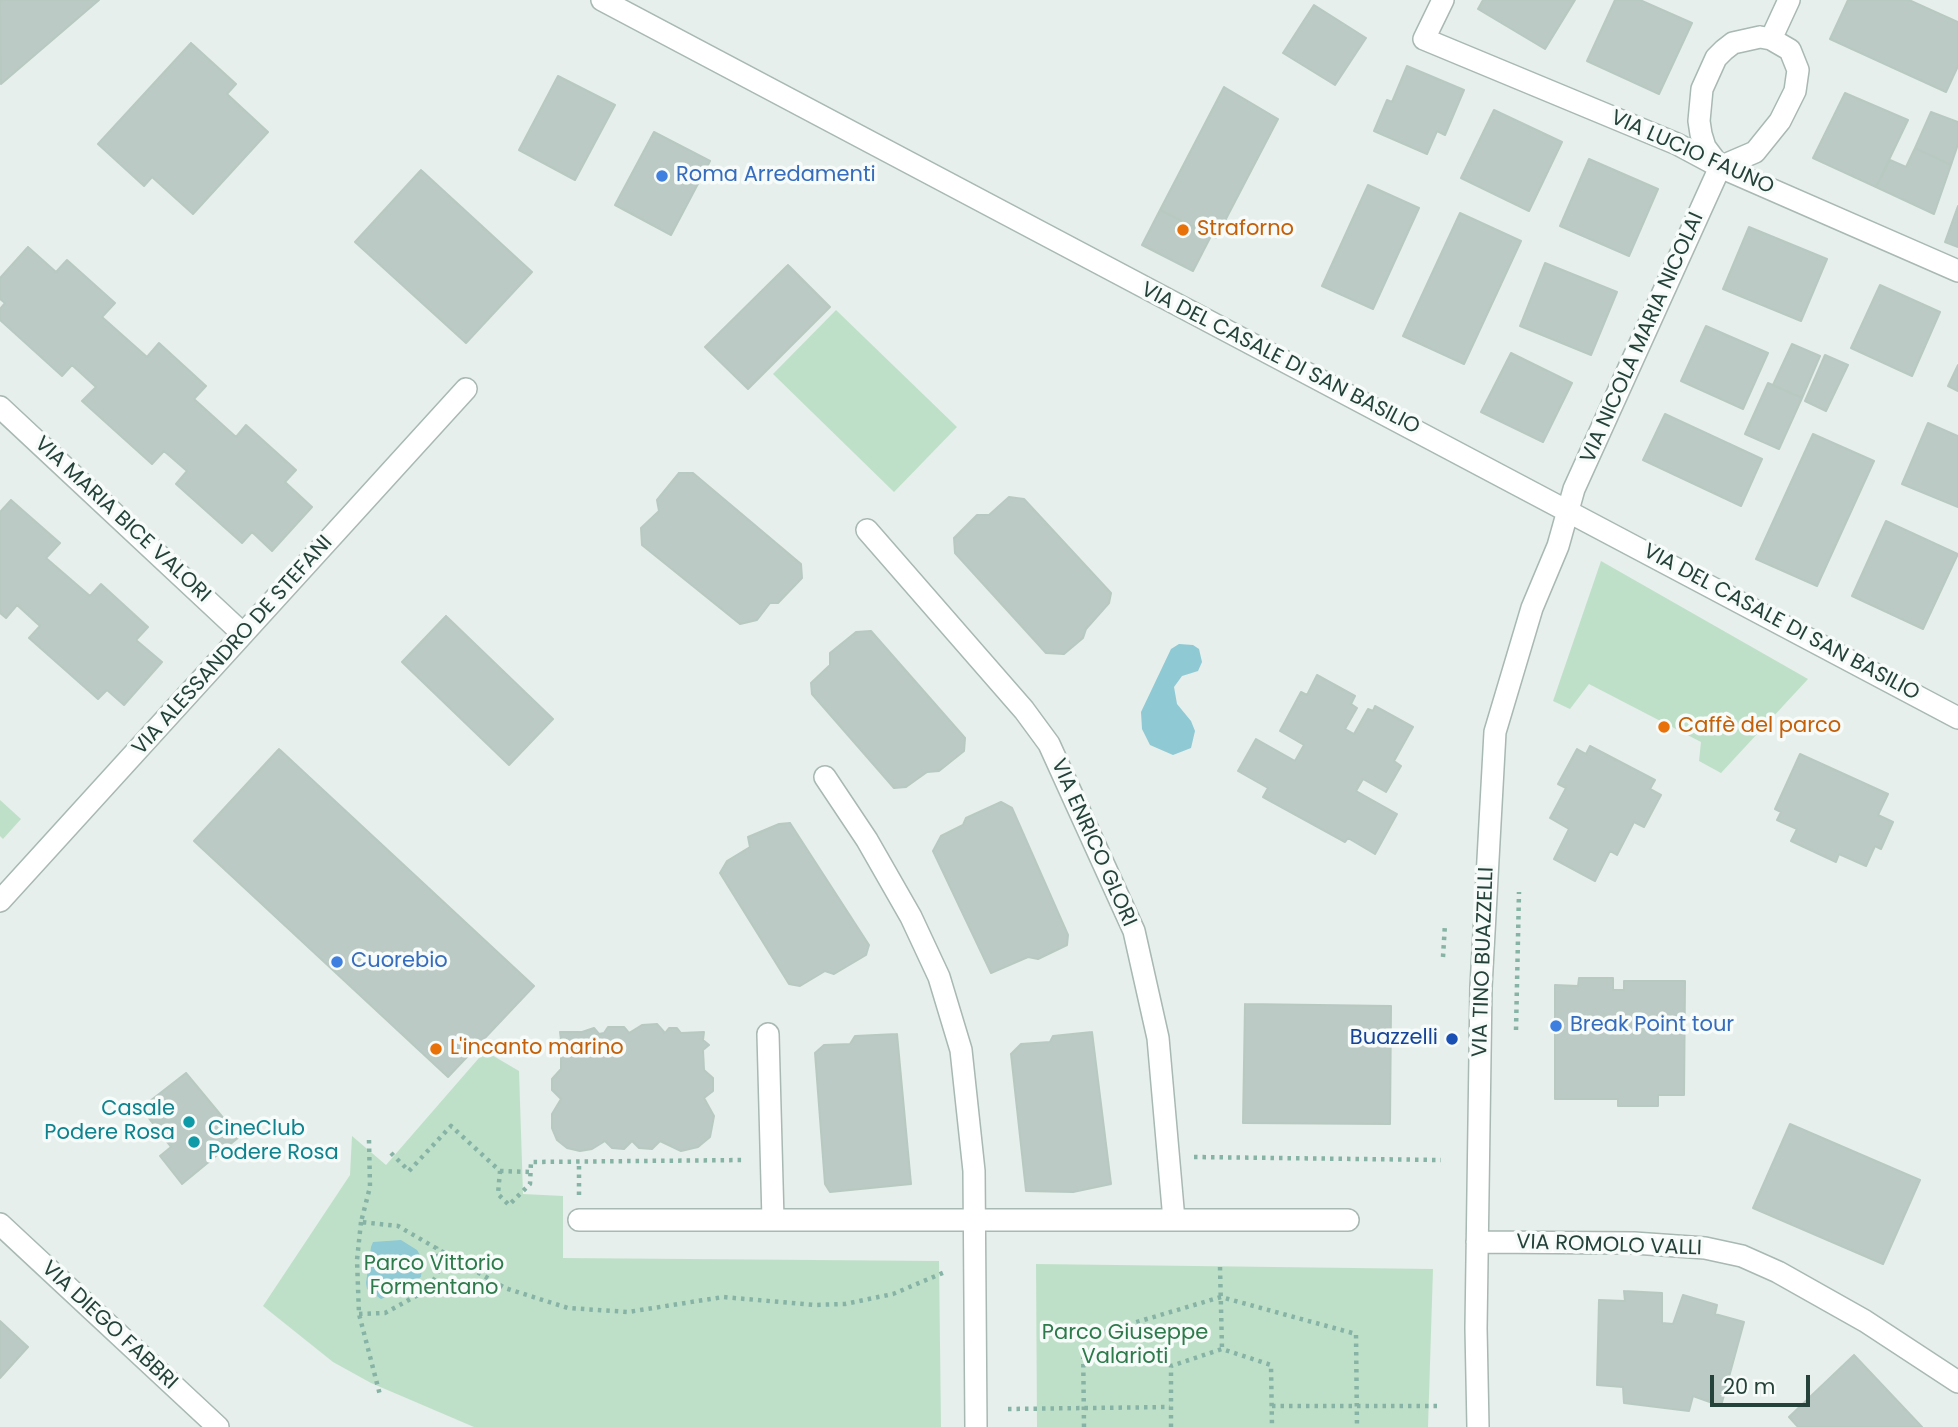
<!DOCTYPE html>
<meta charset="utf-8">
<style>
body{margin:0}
#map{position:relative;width:1958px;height:1427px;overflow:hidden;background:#e6efeb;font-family:Poppins,sans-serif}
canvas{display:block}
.scale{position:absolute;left:1710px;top:1375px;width:100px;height:32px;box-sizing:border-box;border:4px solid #24423a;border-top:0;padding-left:9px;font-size:21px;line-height:24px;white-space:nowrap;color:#24423a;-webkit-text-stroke:5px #f7fbf9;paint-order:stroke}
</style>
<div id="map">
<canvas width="1958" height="1427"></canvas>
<div class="scale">20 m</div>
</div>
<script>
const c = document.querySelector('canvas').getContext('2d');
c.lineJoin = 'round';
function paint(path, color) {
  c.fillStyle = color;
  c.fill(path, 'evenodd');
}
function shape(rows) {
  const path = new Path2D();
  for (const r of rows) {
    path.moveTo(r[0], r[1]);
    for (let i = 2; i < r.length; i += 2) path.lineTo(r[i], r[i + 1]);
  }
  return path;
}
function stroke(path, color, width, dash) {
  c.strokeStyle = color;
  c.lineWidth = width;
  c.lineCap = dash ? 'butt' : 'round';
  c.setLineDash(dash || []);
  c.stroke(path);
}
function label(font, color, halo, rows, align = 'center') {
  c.font = font + ' Poppins,sans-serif';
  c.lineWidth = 7;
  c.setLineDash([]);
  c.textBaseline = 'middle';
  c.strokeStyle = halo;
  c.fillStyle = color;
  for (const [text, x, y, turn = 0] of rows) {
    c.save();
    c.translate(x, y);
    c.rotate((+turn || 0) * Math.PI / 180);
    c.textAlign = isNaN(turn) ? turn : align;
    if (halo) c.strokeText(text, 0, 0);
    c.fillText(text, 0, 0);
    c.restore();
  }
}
const green = shape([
 [836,310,957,427,894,492,773,374],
 [1601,561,1808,679,1721,773,1699,761,1701,742,1589,684,1570,709,1553,701],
 [0,800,21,819,3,839,0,836],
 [485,1051,519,1071,523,1194,563,1196,563,1258,939,1261,941,1427,474,1427,371,1383,333,1362,263,1306,350,1175,352,1136,386,1165],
 [1036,1264,1433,1269,1428,1427,1037,1427]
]);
const water = shape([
 [1179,644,1193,645,1199,649,1202,662,1198,671,1182,676,1174,687,1177,704,1191,721,1195,731,1191,748,1173,755,1150,745,1142,729,1141,712,1171,649],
 [401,1240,417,1250,423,1260,421,1277,401,1291,381,1299,367,1289,366,1283,371,1247,373,1242]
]);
const building = shape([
 [0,0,99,0,1,84,0,0],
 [1483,0,1575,0,1545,49,1478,9,1483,0],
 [1615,0,1640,0,1692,23,1659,94,1587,61,1615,0],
 [1848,0,1909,0,1958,22,1958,66,1946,92,1830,39,1848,0],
 [1314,5,1366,38,1335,85,1283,53,1314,5],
 [191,43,236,84,227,94,268,132,193,214,152,177,144,186,98,144,191,43],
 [1407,66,1464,90,1445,135,1437,131,1427,154,1374,131,1387,100,1392,102,1407,66],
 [558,76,615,105,575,180,519,150,558,76],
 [1224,87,1278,119,1216,238,1160,210,1224,87],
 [1845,93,1908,120,1876,187,1813,158,1845,93],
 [1494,110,1562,142,1529,211,1461,178,1494,110],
 [1931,112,1958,122,1958,144,1951,165,1915,148,1931,112],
 [654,132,710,161,671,235,615,205,654,132],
 [1915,148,1951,165,1934,214,1876,187,1890,160,1906,167,1915,148],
 [1589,159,1658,189,1629,256,1560,226,1589,159],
 [421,170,532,272,466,343,355,242,421,170],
 [1368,185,1419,208,1373,309,1322,286,1368,185],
 [1958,206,1958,247,1945,242,1958,206],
 [1160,210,1211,236,1193,271,1142,245,1160,210],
 [1460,213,1521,241,1464,364,1403,336,1460,213],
 [1749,227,1827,259,1801,321,1723,289,1749,227],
 [28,247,56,272,67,260,115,303,102,317,147,357,159,343,206,386,194,399,236,437,246,425,296,470,285,482,312,507,272,551,252,532,242,543,176,484,187,471,164,451,152,464,82,401,96,387,72,365,62,376,0,320,0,309,5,303,0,299,0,278,28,247],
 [1545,263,1617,292,1591,355,1520,326,1545,263],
 [788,265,830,307,748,389,705,347,788,265],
 [1880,285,1940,312,1912,376,1851,348,1880,285],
 [1706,326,1768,353,1743,409,1681,381,1706,326],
 [1792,344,1820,356,1802,398,1773,385,1792,344],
 [1511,353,1572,383,1543,442,1481,412,1511,353],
 [1825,355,1848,365,1826,411,1805,401,1825,355],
 [1958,365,1958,391,1948,386,1958,365],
 [1768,383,1802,398,1779,449,1745,434,1768,383],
 [1665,414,1762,459,1741,506,1643,460,1665,414],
 [1928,423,1958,436,1958,507,1902,484,1928,423],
 [1813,434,1874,461,1817,586,1756,559,1813,434],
 [679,473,693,473,801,564,802,578,778,603,770,603,757,620,740,624,642,545,641,528,659,511,657,500,679,473],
 [1009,497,1024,499,1111,593,1109,603,1086,629,1083,638,1064,654,1046,653,955,553,954,538,977,515,989,515,1009,497],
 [11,500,60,543,46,558,90,596,101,584,148,627,136,640,162,662,124,705,107,690,98,699,29,638,40,626,17,605,6,618,0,613,0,512,11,500],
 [1886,521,1958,554,1923,629,1852,596,1886,521],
 [446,616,553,719,509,765,402,662,446,616],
 [871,631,965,738,964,751,939,771,927,772,906,787,894,788,812,694,811,683,830,665,830,653,856,632,871,631],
 [1317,675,1355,696,1351,704,1357,708,1345,729,1354,734,1368,709,1373,711,1375,706,1413,727,1394,761,1401,766,1386,792,1363,779,1356,791,1397,814,1375,854,1348,838,1345,842,1263,797,1268,788,1238,771,1256,739,1295,761,1304,745,1280,731,1301,692,1307,695,1317,675],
 [1590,746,1655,780,1650,789,1661,795,1644,827,1634,822,1617,855,1610,851,1595,881,1554,859,1569,829,1550,818,1566,788,1558,784,1577,749,1586,754,1590,746],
 [279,749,534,986,448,1077,194,841,279,749],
 [1800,754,1888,794,1878,815,1893,822,1881,849,1875,846,1866,866,1839,854,1836,862,1791,841,1797,829,1777,820,1781,812,1775,809,1800,754],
 [1001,802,1012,808,1068,935,1067,945,1038,959,1028,957,991,973,933,851,941,836,963,825,966,818,1001,802],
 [790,823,869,945,866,955,834,974,825,971,800,986,789,984,720,873,727,861,750,847,748,837,779,824,790,823],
 [1579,978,1613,978,1613,990,1624,990,1624,981,1685,981,1684,1095,1658,1095,1658,1106,1618,1106,1618,1099,1555,1099,1555,985,1578,986,1579,978],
 [1245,1004,1391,1006,1390,1124,1243,1123,1245,1004],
 [657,1024,665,1033,669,1028,677,1028,681,1033,704,1032,703,1040,709,1045,703,1050,704,1070,713,1078,713,1091,704,1098,714,1116,710,1137,698,1147,681,1151,660,1141,652,1149,639,1148,632,1141,624,1149,612,1148,605,1141,592,1149,580,1151,567,1148,557,1140,552,1128,552,1114,561,1099,552,1090,552,1079,561,1069,561,1049,556,1044,561,1040,560,1032,582,1032,594,1028,599,1034,604,1033,608,1027,624,1027,629,1033,642,1025,657,1024],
 [1092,1032,1111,1184,1073,1192,1026,1191,1011,1054,1021,1044,1050,1042,1053,1036,1092,1032],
 [897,1034,911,1184,830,1192,825,1184,815,1053,824,1045,850,1044,855,1036,897,1034],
 [186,1073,239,1137,182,1184,160,1156,171,1147,141,1108,186,1073],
 [1790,1124,1920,1180,1883,1264,1753,1208,1790,1124],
 [1624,1291,1662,1293,1662,1323,1673,1324,1683,1295,1717,1305,1715,1314,1744,1322,1721,1406,1693,1396,1689,1411,1624,1403,1623,1387,1597,1385,1599,1300,1625,1301,1624,1291],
 [0,1321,28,1347,0,1378,0,1321],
 [1854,1355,1922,1427,1798,1427,1789,1417,1854,1355]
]);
const path = shape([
 [1443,957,1445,924],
 [1516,1030,1519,892],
 [369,1140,370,1187,361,1222,398,1226,505,1288,568,1308,628,1312,723,1297,814,1305,845,1304,893,1294,945,1272],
 [391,1153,409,1171,451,1126,500,1171,498,1194,509,1205,530,1184,531,1162,746,1160],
 [1194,1157,1441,1160],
 [500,1171,531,1172],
 [579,1195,579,1161],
 [361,1222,357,1260,359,1314,380,1395],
 [1220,1267,1222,1349],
 [359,1314,385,1313,427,1290,437,1275,440,1262,436,1247],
 [1272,1406,1438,1406],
 [1008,1409,1170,1407],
 [1084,1427,1083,1338,1221,1297,1356,1334,1357,1427],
 [1171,1427,1171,1366,1222,1349,1271,1365,1272,1427]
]);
const minor = shape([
 [602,0,1958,718],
 [1443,0,1424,39,1677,144,1720,167,1958,271],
 [1760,37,1771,39,1790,50,1798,70,1795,91,1780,121,1755,152,1720,167,1705,147,1701,134,1699,121,1702,89,1716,58,1724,50,1733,43,1760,37],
 [1771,39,1789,0],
 [0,407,243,634],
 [867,530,1024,710,1049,744,1134,931,1158,1038,1174,1220],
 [825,777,867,840,911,917,939,977,961,1050,974,1171,976,1427],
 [0,901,466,389],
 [768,1034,773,1220],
 [579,1220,1348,1220],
 [0,1224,218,1427],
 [1477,1242,1634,1243,1705,1248,1742,1256,1778,1272,1865,1321,1958,1382],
 [1478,1427,1476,1328,1481,987,1495,732,1532,608,1558,546,1574,489,1720,167]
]);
const markers = [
 [662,176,7,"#3f7fe0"],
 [1183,230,7,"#e8710a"],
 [1664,727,7,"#e8710a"],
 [337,962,7,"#3f7fe0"],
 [1556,1026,7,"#3f7fe0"],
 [1452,1039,7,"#1a4fb4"],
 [436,1049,7,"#e8710a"],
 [189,1122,7,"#0f9aa8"],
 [194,1142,7,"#0f9aa8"]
];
const streetNames = [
 ["VIA LUCIO FAUNO",1692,153,24],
 ["VIA NICOLA MARIA NICOLAI",1643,338,-66],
 ["VIA DEL CASALE DI SAN BASILIO",1280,359,27],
 ["VIA MARIA BICE VALORI",122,520,43],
 ["VIA DEL CASALE DI SAN BASILIO",1781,623,28],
 ["VIA ALESSANDRO DE STEFANI",233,646,-48],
 ["VIA ENRICO GLORI",1093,843,66],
 ["VIA TINO BUAZZELLI",1484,962,-88],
 ["VIA ROMOLO VALLI",1609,1246,2],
 ["VIA DIEGO FABBRI",109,1326,43]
];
const shopNames = [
 ["Roma Arredamenti",676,176],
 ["Cuorebio",351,962],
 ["Break Point tour",1570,1026]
];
const foodNames = [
 ["Straforno",1197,230],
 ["Caffè del parco",1678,727],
 ["L'incanto marino",450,1049]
];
const transitNames = [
 ["Buazzelli",1438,1039]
];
const cultureNames = [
 ["Casale",175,1110],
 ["Podere Rosa",175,1134],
 ["CineClub",208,1130,"left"],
 ["Podere Rosa",208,1154,"left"]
];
const parkNames = [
 ["Parco Vittorio",434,1265],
 ["Formentano",434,1289],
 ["Parco Giuseppe",1125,1334],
 ["Valarioti",1125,1358]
];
paint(green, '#bfe0c8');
paint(water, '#8ec9d4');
paint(building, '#bbcac4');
stroke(building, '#b8c9c2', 2);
stroke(minor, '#a8b8b2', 24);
stroke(path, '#86b3a5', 4.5, [3.5, 5]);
stroke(minor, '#fff', 21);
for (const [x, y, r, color] of markers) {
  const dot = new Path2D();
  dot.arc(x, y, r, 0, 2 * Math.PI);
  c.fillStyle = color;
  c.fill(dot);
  stroke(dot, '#f7fbf9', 2.5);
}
label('21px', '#24423a', '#f7fbf9', streetNames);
label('21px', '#366cbe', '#f7fbf9', shopNames, 'left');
label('21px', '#c56008', '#f7fbf9', foodNames, 'left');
label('21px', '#164399', '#f7fbf9', transitNames, 'right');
label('21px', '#0d838f', '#f7fbf9', cultureNames, 'right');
label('21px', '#2d7a4b', '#f7fbf9', parkNames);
</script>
